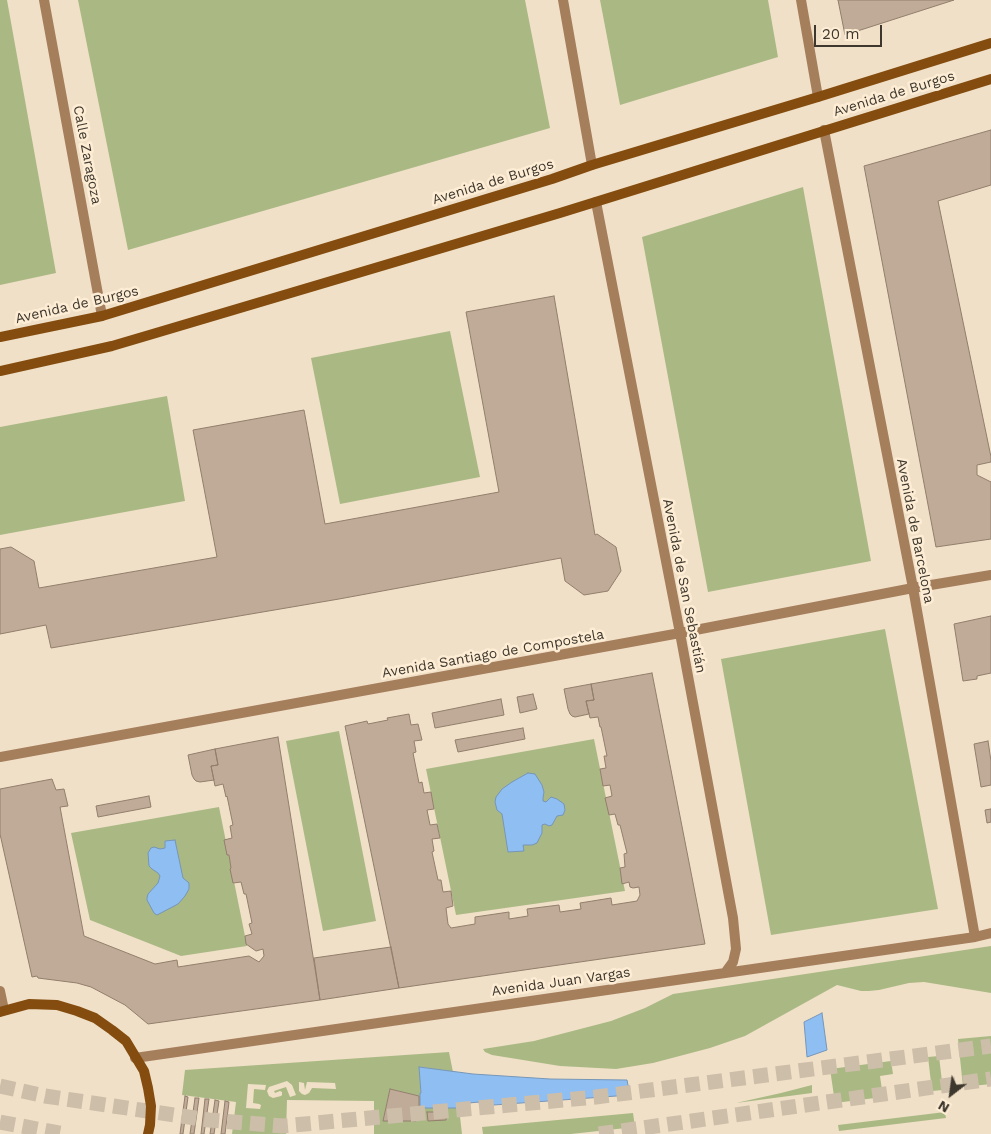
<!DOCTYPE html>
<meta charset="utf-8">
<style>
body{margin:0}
#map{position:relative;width:991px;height:1134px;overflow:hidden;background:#f1e0c8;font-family:"Work Sans",sans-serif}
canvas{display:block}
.north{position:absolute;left:926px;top:1069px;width:50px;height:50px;-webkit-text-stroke:4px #feedd5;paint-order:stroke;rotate:210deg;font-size:14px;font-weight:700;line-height:20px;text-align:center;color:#3d372d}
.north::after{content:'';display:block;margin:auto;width:18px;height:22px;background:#3d372d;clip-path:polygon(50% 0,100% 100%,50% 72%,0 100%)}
.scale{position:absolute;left:814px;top:25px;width:68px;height:22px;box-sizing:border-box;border:2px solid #3d372d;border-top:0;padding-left:6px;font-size:15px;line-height:18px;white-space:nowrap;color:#3d372d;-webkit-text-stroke:4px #feedd5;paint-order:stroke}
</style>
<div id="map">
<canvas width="991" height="1134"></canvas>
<div class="north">N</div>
<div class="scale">20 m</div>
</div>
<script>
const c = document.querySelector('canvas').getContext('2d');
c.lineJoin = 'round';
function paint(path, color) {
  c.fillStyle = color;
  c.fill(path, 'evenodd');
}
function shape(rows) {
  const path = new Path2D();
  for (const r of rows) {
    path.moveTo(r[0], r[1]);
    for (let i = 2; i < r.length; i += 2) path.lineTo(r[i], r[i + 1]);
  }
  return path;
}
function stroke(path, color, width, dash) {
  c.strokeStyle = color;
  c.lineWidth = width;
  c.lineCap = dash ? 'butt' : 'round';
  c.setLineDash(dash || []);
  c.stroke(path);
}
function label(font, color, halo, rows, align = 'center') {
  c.font = font + ' "Work Sans",sans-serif';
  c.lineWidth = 5;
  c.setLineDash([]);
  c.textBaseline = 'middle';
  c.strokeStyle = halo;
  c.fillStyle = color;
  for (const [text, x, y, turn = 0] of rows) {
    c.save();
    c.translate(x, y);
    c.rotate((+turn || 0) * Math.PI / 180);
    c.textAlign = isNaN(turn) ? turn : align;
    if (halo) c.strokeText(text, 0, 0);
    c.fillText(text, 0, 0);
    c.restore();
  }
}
const green = shape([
 [0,0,7,0,56,273,0,285],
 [78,0,525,0,550,128,128,250],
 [600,0,768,0,778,57,620,105],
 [803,187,871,561,708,592,642,237],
 [450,331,480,477,340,504,311,358],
 [167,396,185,501,0,535,0,427],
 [885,629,938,909,771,935,721,659],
 [339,731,376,921,323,931,286,741],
 [594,739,625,891,456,915,426,769],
 [219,807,247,946,181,956,90,920,71,833],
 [991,946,991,993,924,982,909,983,879,990,869,991,861,991,837,985,745,1036,710,1048,653,1063,616,1069,560,1066,492,1055,485,1052,483,1049,534,1041,611,1021,645,1008,673,994],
 [991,1036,991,1084,963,1087,958,1039],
 [449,1052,453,1072,420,1067,421,1094,420,1108,459,1108,462,1134,374,1134,374,1101,287,1100,286,1134,232,1134,236,1102,182,1095,185,1070],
 [287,1081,292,1085,296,1095,290,1097,286,1087,274,1091,275,1093,280,1091,282,1092,282,1095,281,1096,273,1098,269,1096,267,1091,269,1087],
 [299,1082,304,1083,305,1090,307,1082,335,1083,336,1089,312,1088,309,1093,305,1095,302,1094,299,1091],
 [248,1084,266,1085,265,1090,254,1089,253,1103,259,1104,261,1105,260,1109,246,1108],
 [390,1089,419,1096,419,1111,416,1121,383,1121],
 [939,1056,943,1090,932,1091,928,1057],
 [891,1061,893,1074,880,1076,883,1097,835,1103,830,1069],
 [812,1085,812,1093,736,1103,781,1093],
 [945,1112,946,1118,839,1131,838,1125],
 [633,1113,635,1127,571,1134,483,1134,482,1127]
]);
const water = shape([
 [528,773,535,774,542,785,544,792,543,798,543,801,546,802,551,797,557,799,564,804,565,810,563,815,557,816,552,825,549,826,545,824,542,825,542,833,537,843,532,845,523,845,524,851,508,852,502,814,497,810,495,802,496,797,502,789,512,782,528,773],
 [175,840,183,878,189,883,189,889,185,896,178,904,157,915,154,913,147,900,147,898,148,894,158,883,160,876,158,873,152,869,149,866,148,853,151,848,154,847,160,849,165,848,165,841,175,840],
 [822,1013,827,1050,807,1057,804,1022,822,1013],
 [419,1067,473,1074,550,1079,627,1080,630,1095,480,1106,479,1102,459,1104,459,1108,420,1108,420,1093,421,1093,419,1067]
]);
const building = shape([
 [838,0,954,0,845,35,838,0],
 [991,130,991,185,938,201,991,457,991,462,977,465,977,475,991,482,991,539,936,547,864,166,991,130],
 [554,296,595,535,597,534,616,547,621,571,608,591,584,595,565,581,561,558,339,599,51,648,46,625,0,634,0,549,11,547,34,561,39,588,217,557,193,430,304,410,325,524,499,492,466,312,554,296],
 [991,616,991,673,977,676,977,679,963,681,954,624,991,616],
 [652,673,705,944,399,988,345,726,367,721,368,724,388,720,387,718,409,714,411,725,418,724,422,740,414,741,416,752,413,753,419,783,422,782,424,793,431,792,434,809,427,810,430,825,437,824,440,838,432,839,434,851,432,852,438,880,441,880,443,892,451,891,453,906,446,908,448,924,451,928,475,924,475,917,509,912,509,919,528,916,527,909,559,905,560,912,581,909,580,903,611,898,612,905,637,901,640,895,639,887,633,888,630,887,629,882,622,884,620,868,625,867,624,854,627,853,620,825,618,825,615,814,609,815,605,798,612,796,610,785,603,786,600,769,606,768,604,756,607,756,601,727,600,727,598,717,590,718,586,701,594,700,591,684,652,673],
 [591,684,594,700,586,701,589,714,575,717,572,716,570,714,568,709,564,689,591,684],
 [533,694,537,709,520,713,517,697,533,694],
 [501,699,504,715,435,728,432,713,501,699],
 [523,728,525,739,458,752,455,740,523,728],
 [278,737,320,1000,148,1024,136,1014,125,1005,91,987,77,983,38,978,37,976,32,977,0,834,0,789,52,779,56,790,64,789,68,806,60,807,84,936,155,964,177,960,178,967,249,956,259,962,264,956,263,949,256,951,246,944,245,936,252,934,249,924,252,923,246,894,244,894,241,882,233,883,230,869,231,868,229,855,227,855,224,840,232,838,230,826,233,825,227,796,226,797,223,784,215,786,211,766,218,765,215,749,278,737],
 [988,741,991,761,991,785,981,787,974,744,988,741],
 [215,749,218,765,211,766,214,780,200,782,196,781,194,779,192,775,188,755,215,749],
 [149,796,151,807,98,817,96,806,149,796],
 [991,809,991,822,987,823,985,810,991,809],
 [391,947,399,988,320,1000,314,958,391,947],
 [390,1089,419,1096,419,1111,416,1121,383,1121,390,1089],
 [185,1096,188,1097,183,1134,180,1134,185,1096],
 [195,1098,199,1098,194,1134,190,1134,195,1098],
 [205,1099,209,1099,204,1134,201,1134,205,1099],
 [215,1100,219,1101,214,1134,210,1134,215,1100],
 [225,1101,229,1102,225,1134,221,1134,225,1101],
 [427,1112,446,1112,446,1120,428,1121,427,1112]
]);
const highwayTunnel = shape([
 [0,1086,45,1096,209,1120,283,1126,596,1097,991,1046],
 [0,1122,64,1134],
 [599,1134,991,1079]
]);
const street = shape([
 [44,0,102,316],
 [563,0,592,165],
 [801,0,818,97],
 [824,130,913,588,975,937],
 [596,202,680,633,733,918,736,949,733,962,725,973],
 [0,757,680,633,913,588,991,575],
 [0,991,4,1010],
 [135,1058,975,937,991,933]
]);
const secondary = shape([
 [0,337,102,316,552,179,592,165,818,97,991,43],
 [0,371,112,346,156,333,560,213,991,79],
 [0,1012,29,1004,57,1005,77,1011,95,1018,112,1030,126,1041,144,1071,148,1088,151,1106,150,1125,148,1134]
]);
const streetNames = [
 ["Avenida de Burgos",894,94,-17],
 ["Calle Zaragoza",87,155,79],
 ["Avenida de Burgos",493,182,-17],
 ["Avenida de Burgos",77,305,-13],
 ["Avenida de Barcelona",915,531,79],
 ["Avenida de San Sebastián",684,586,79],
 ["Avenida Santiago de Compostela",493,654,-10],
 ["Avenida Juan Vargas",561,982,-8]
];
paint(green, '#aab984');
paint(water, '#8fbef2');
stroke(water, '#7696b7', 1);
paint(building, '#c0ab98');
stroke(building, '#927e6c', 1);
stroke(highwayTunnel, '#cdbea9', 15, [15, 8]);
stroke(street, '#a57e5c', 10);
stroke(secondary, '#844d0f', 10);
label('14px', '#3d372d', '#feedd5', streetNames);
</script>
